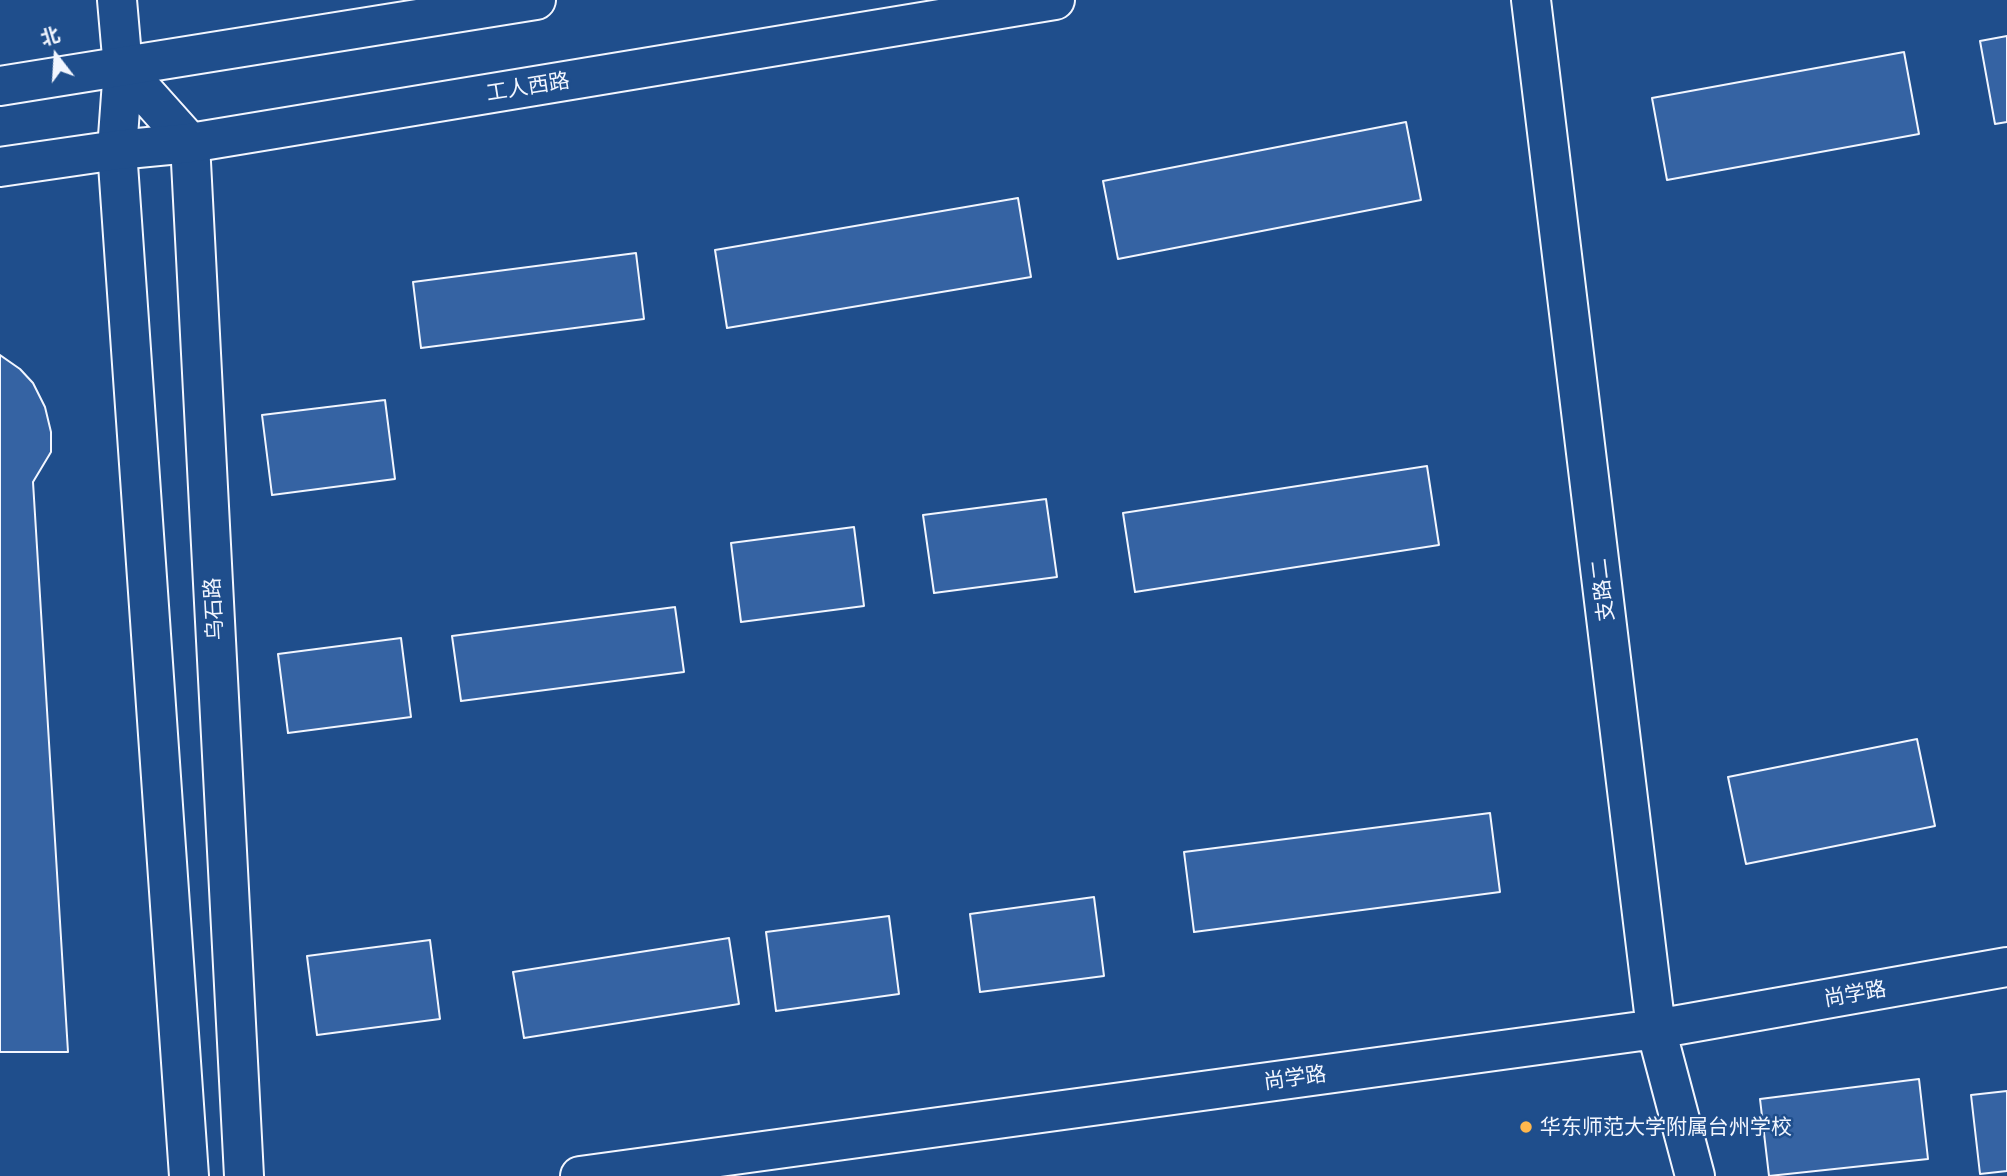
<!DOCTYPE html>
<meta charset="utf-8">
<style>
body{margin:0}
#map{position:relative;width:2007px;height:1176px;overflow:hidden;background:#1f4e8c;font-family:"Golos Text","Noto Sans SC",sans-serif}
canvas{display:block}
.north{position:absolute;left:21px;top:21px;width:70px;height:70px;-webkit-text-stroke:5px #1f4e8c;paint-order:stroke;rotate:343deg;font-size:19px;font-weight:700;line-height:28px;text-align:center;color:#f2f6ff}
.north::after{content:'';display:block;margin:auto;width:24px;height:32px;background:#f2f6ff;clip-path:polygon(50% 0,100% 100%,50% 72%,0 100%)}
</style>
<div id="map">
<canvas width="2007" height="1176"></canvas>
<div class="north">北</div>
</div>
<script>
const c = document.querySelector('canvas').getContext('2d');
c.lineJoin = 'round';
function paint(path, color) {
  c.fillStyle = color;
  c.fill(path, 'evenodd');
}
function shape(rows) {
  const path = new Path2D();
  for (const r of rows) {
    path.moveTo(r[0], r[1]);
    for (let i = 2; i < r.length; i += 2) path.lineTo(r[i], r[i + 1]);
  }
  return path;
}
function stroke(path, color, width, dash) {
  c.strokeStyle = color;
  c.lineWidth = width;
  c.lineCap = dash ? 'butt' : 'round';
  c.setLineDash(dash || []);
  c.stroke(path);
}
function label(font, color, halo, rows, align = 'center') {
  c.font = font + ' "Golos Text","Noto Sans SC",sans-serif';
  c.lineWidth = 5;
  c.setLineDash([]);
  c.textBaseline = 'middle';
  c.strokeStyle = halo;
  c.fillStyle = color;
  for (const [text, x, y, turn = 0] of rows) {
    c.save();
    c.translate(x, y);
    c.rotate((+turn || 0) * Math.PI / 180);
    c.textAlign = isNaN(turn) ? turn : align;
    if (halo) c.strokeText(text, 0, 0);
    c.fillText(text, 0, 0);
    c.restore();
  }
}
const building = shape([
 [2007,36,2007,122,1995,124,1980,41,2007,36],
 [1904,52,1919,134,1667,180,1652,98,1904,52],
 [1406,122,1421,200,1118,259,1103,181,1406,122],
 [1018,198,1031,277,727,328,715,250,1018,198],
 [636,253,644,319,421,348,413,282,636,253],
 [0,355,20,369,33,383,45,407,51,432,51,452,33,482,68,1052,0,1052,0,355],
 [385,400,395,479,272,495,262,415,385,400],
 [1427,466,1439,545,1135,592,1123,513,1427,466],
 [1046,499,1057,577,934,593,923,515,1046,499],
 [854,527,864,606,741,622,731,543,854,527],
 [675,607,684,672,461,701,452,636,675,607],
 [401,638,411,717,288,733,278,654,401,638],
 [1917,739,1935,826,1746,864,1728,777,1917,739],
 [1490,813,1500,892,1194,932,1184,852,1490,813],
 [1094,897,1104,976,980,992,970,914,1094,897],
 [889,916,899,994,776,1011,766,932,889,916],
 [729,938,739,1004,524,1038,513,972,729,938],
 [430,940,440,1019,317,1035,307,956,430,940],
 [1919,1079,1928,1159,1769,1176,1760,1099,1919,1079],
 [2007,1091,2007,1171,1980,1174,1971,1095,2007,1091]
]);
const minor = shape([
 [117,0,123,68,117,150,189,1176],
 [1531,0,1656,1029,1695,1176],
 [123,68,190,143,244,1176],
 [580,1176,1656,1029,2007,967]
]);
const major = shape([
 [0,86,536,0],
 [0,167,117,150,190,143,1055,0]
]);
const markers = [
 [1526,1127,7,"#ffb74d"]
];
const streetNames = [
 ["工人西路",528,87,-9],
 ["支路二",1603,590,-97],
 ["乌石路",214,609,-93],
 ["尚学路",1855,994,-10],
 ["尚学路",1295,1078,-8]
];
const poiNames = [
 ["华东师范大学附属台州学校",1540,1127]
];
paint(building, '#3563a3');
stroke(building, '#f2f6ff', 2);
stroke(minor, '#f2f6ff', 42);
stroke(major, '#f2f6ff', 42);
stroke(minor, '#1f4e8c', 38);
stroke(major, '#1f4e8c', 38);
for (const [x, y, r, color] of markers) {
  const dot = new Path2D();
  dot.arc(x, y, r, 0, 2 * Math.PI);
  c.fillStyle = color;
  c.fill(dot);
  stroke(dot, '#1f4e8c', 2.5);
}
label('21px', '#f2f6ff', '#1f4e8c', streetNames);
label('21px', '#f2f6ff', '#1f4e8c', poiNames, 'left');
</script>
